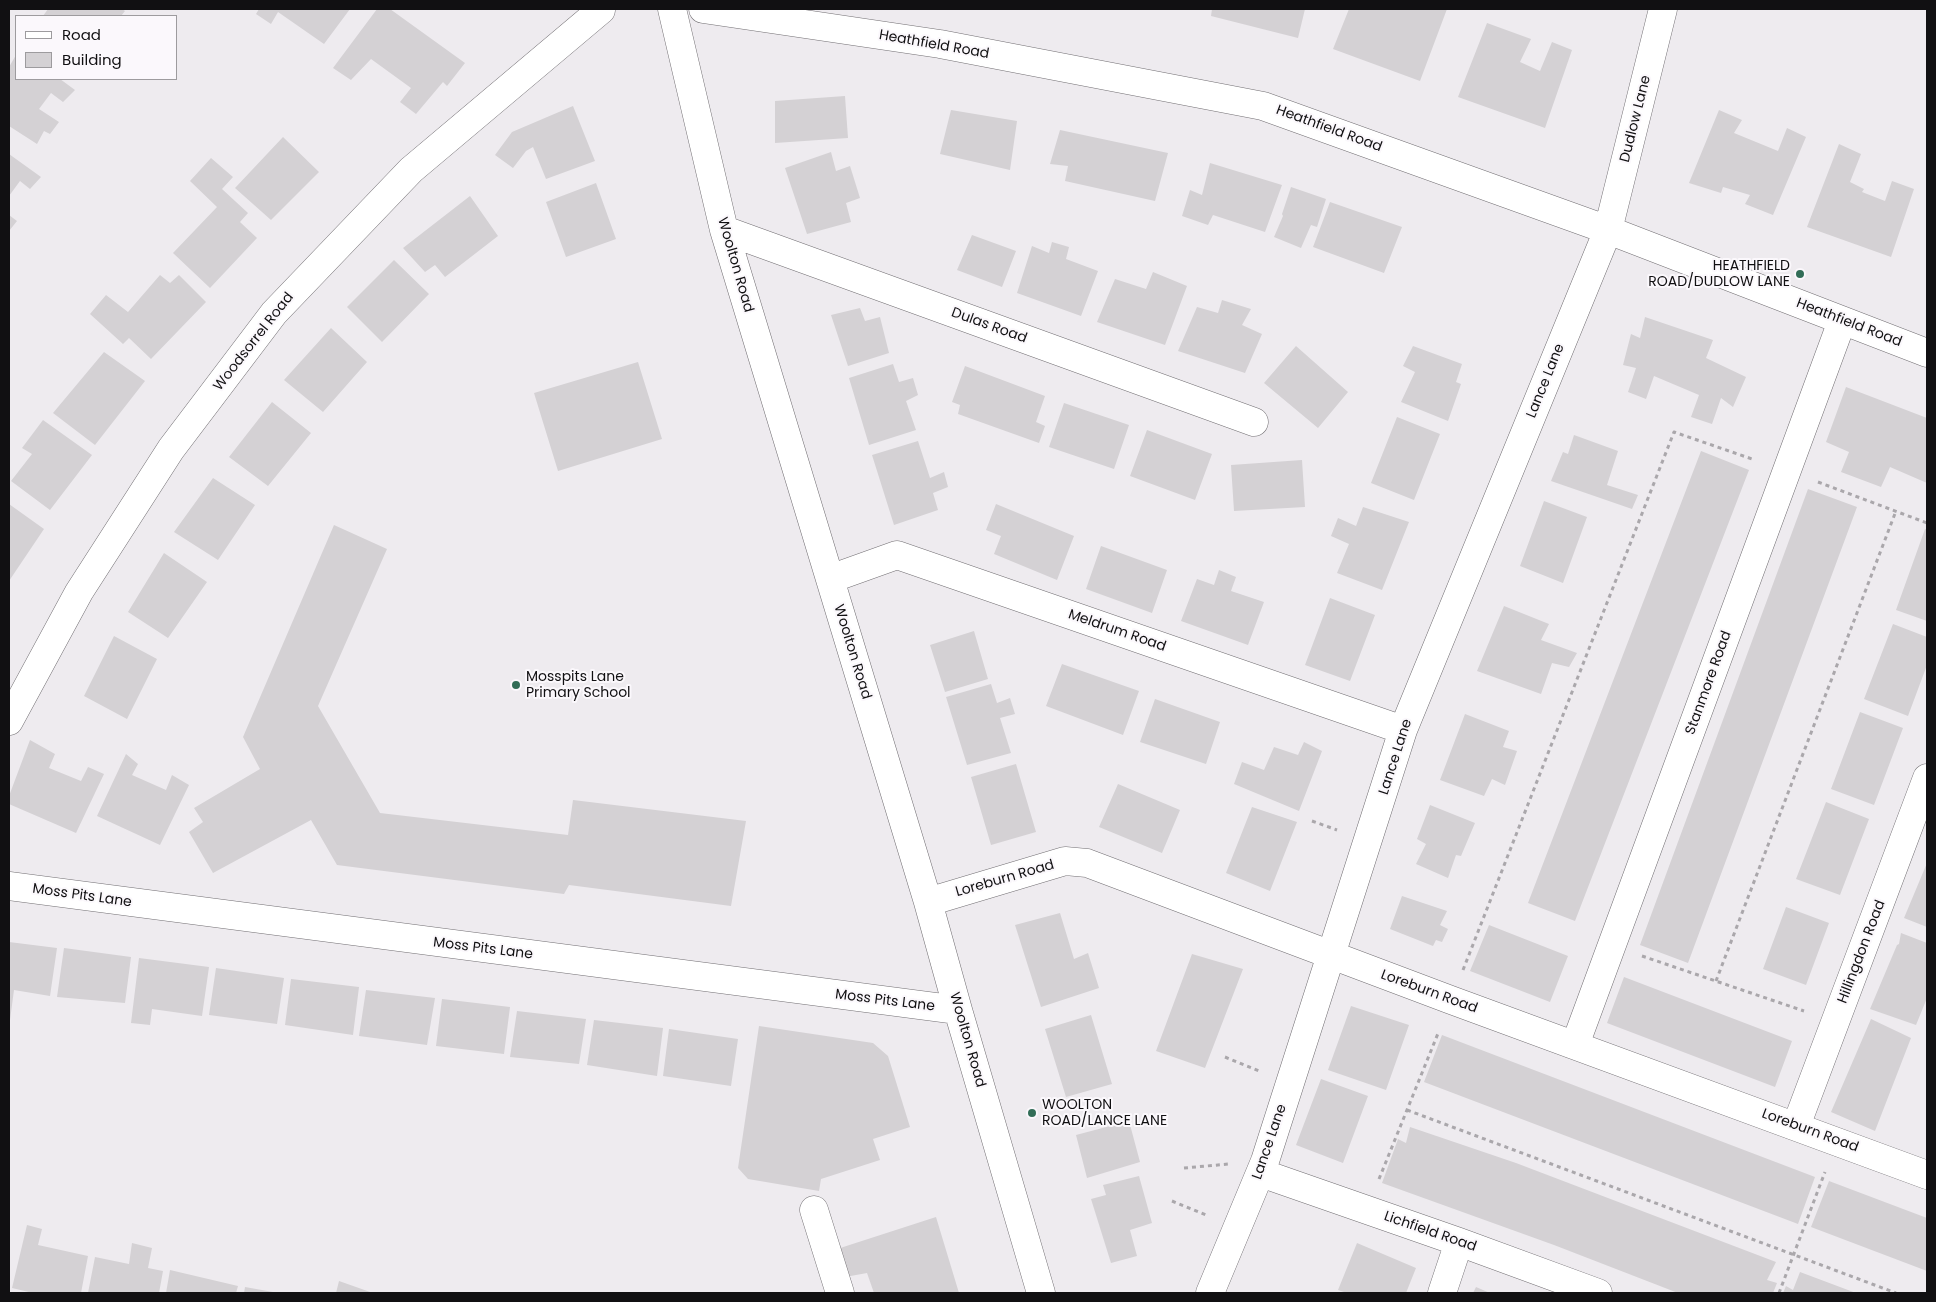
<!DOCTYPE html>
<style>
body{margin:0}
#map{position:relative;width:1936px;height:1302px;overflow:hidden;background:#eeebef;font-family:Poppins,sans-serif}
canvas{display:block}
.frame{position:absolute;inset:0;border:10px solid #111012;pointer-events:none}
.legend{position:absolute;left:15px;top:15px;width:162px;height:65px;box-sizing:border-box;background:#fbf8fc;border:1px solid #9d9b9e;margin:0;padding:6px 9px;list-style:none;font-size:15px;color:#111012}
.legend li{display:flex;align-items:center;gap:10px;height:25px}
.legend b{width:25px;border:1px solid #9d9b9e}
</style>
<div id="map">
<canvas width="1936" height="1302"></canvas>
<div class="frame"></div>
<ul class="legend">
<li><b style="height:6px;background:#fff"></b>Road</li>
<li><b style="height:14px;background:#d4d1d4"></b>Building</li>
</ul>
</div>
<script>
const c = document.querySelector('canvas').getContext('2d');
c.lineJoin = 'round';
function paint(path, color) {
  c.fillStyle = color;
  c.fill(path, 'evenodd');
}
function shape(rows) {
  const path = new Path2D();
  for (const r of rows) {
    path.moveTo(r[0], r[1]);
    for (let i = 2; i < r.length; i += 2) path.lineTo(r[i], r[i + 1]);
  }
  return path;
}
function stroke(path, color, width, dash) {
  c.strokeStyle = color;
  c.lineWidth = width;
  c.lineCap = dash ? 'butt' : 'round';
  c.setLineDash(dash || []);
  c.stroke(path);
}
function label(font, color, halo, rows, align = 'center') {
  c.font = font + ' Poppins,sans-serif';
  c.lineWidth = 4;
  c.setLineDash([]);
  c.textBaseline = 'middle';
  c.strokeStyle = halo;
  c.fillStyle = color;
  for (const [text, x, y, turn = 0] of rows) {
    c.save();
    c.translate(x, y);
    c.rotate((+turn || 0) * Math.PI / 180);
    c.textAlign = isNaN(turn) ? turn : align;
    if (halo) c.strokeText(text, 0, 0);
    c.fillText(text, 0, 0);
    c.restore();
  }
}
const building = shape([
 [48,9,122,9,125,11,121,16,43,16],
 [259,9,350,9,324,44,278,12,271,24,256,14],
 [377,9,390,9,465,63,447,86,443,82,416,114,400,102,411,88,371,59,351,80,333,68],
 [1212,9,1305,9,1298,38,1211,16],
 [1349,9,1447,9,1420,81,1333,49],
 [1487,23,1531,39,1520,62,1540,71,1552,42,1572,50,1545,128,1458,97],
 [16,55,16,79,60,79,75,90,63,102,51,93,39,109,59,122,50,134,44,131,37,144,9,126,9,67],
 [845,96,848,138,775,143,775,101],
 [573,106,595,161,546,179,533,147,526,151,513,168,495,155,512,132],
 [951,110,1017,121,1010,170,940,154],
 [1719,110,1742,120,1734,133,1778,151,1787,128,1806,137,1773,215,1745,204,1750,195,1723,187,1721,193,1689,183],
 [1060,130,1168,153,1155,201,1065,181,1068,166,1050,164],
 [283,137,319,172,271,220,235,188],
 [1839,144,1861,154,1850,182,1864,189,1862,192,1885,201,1892,181,1914,189,1891,257,1807,227],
 [831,152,836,171,850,166,860,198,846,203,851,222,807,234,785,168],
 [9,154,41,177,30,189,20,181,9,196],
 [211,158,233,177,222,189,248,213,240,222,257,238,210,288,173,253,217,207,190,181],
 [1210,163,1282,185,1265,232,1213,215,1208,225,1182,216,1190,190,1202,195],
 [596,183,616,239,566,257,546,202],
 [1291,187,1326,199,1317,227,1311,225,1301,248,1274,237,1283,216,1282,214],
 [470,196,498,236,445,277,435,265,425,272,403,248],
 [1330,202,1402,227,1384,273,1313,247],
 [9,215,17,221,9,231],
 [972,235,1016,251,1002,287,957,270],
 [1052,242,1069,247,1066,259,1098,271,1081,316,1017,293,1032,246,1049,253],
 [394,260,429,294,382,342,347,307],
 [1153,272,1187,286,1165,345,1097,322,1115,279,1146,289],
 [160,275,170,283,179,275,206,302,151,359,129,338,123,344,90,314,106,295,128,312],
 [1222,300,1251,309,1242,325,1262,334,1245,373,1178,351,1197,307,1218,313],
 [860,308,865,321,880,317,889,353,848,366,831,315],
 [1645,317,1713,340,1706,358,1746,377,1733,407,1721,398,1712,424,1691,417,1699,395,1654,376,1646,399,1628,392,1636,368,1623,365,1631,334,1640,338],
 [331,328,367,362,323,412,284,380],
 [1296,346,1348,392,1318,428,1264,383],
 [1413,346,1462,364,1456,382,1461,384,1448,421,1401,402,1415,372,1403,366],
 [104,352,145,381,95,445,53,413],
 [638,362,662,439,558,471,534,393],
 [893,364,899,382,913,378,918,395,906,401,916,430,869,445,849,378],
 [965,366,1045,396,1036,422,1045,426,1039,443,958,414,960,405,952,402],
 [1846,387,1927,418,1927,483,1890,467,1881,487,1841,472,1849,452,1826,442],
 [272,402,311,433,268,486,229,457],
 [1064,403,1129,425,1114,469,1049,447],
 [1397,417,1440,434,1414,500,1371,483],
 [43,420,92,455,50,510,11,481,32,454,22,448],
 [1147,430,1212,454,1195,500,1130,476],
 [1574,435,1618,451,1607,485,1638,495,1632,509,1551,481,1563,452,1568,454],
 [918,441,930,478,944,472,948,487,933,493,938,510,894,525,872,455],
 [1701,451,1749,470,1575,921,1528,903],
 [1302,460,1305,507,1234,511,1231,465],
 [213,478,255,505,218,560,174,532],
 [1808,489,1857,507,1688,963,1640,945],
 [1544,501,1587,517,1563,583,1520,566],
 [9,504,44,529,9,581],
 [996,504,1074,536,1057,580,994,554,1001,536,986,530],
 [1363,507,1409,522,1382,590,1337,573,1349,544,1331,536,1338,518,1356,526],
 [334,525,387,549,318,706,380,813,568,835,573,800,746,821,731,906,569,885,564,894,337,865,311,820,213,873,189,832,203,822,194,808,260,769,243,737],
 [1925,529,1927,530,1927,621,1896,610],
 [1101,546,1167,570,1152,613,1086,589],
 [164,553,207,582,168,638,128,612],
 [1219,570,1236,577,1231,591,1264,602,1248,645,1181,621,1197,579,1214,585],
 [1330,598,1375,615,1350,681,1305,665],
 [1504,606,1549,624,1541,640,1577,653,1569,667,1552,663,1541,694,1477,671],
 [1893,624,1927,637,1927,665,1908,716,1864,699],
 [974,631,988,679,945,692,930,645],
 [114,636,157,659,127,719,84,696],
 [1062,664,1139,691,1123,735,1046,706],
 [991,684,997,703,1010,698,1015,714,1000,718,1011,753,967,765,946,697],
 [1155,699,1220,722,1206,764,1140,742],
 [1860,712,1903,728,1874,805,1831,789],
 [1465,714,1509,731,1503,747,1517,751,1505,785,1492,779,1484,796,1440,780],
 [30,740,55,754,49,768,81,781,88,767,104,774,76,833,9,804,9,796],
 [1304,742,1322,751,1299,811,1234,784,1242,762,1264,770,1274,747,1298,755],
 [126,754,138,764,132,775,166,790,172,775,189,785,160,845,97,816],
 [1016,764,1036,832,991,845,971,777],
 [1118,784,1180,810,1162,853,1099,827],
 [1826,802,1869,819,1840,895,1796,879],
 [1430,805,1475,823,1461,856,1456,855,1448,878,1416,864,1426,844,1417,839],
 [1252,807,1297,822,1270,891,1226,873],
 [1927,863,1927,927,1904,918],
 [1402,896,1447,911,1440,925,1448,929,1442,942,1436,940,1433,946,1390,929],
 [1786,907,1829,923,1806,985,1763,969],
 [1060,913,1074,959,1088,953,1099,988,1041,1007,1015,925],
 [1489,925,1568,956,1550,1002,1470,971],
 [1901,933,1927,943,1927,998,1916,1025,1870,1009,1897,945,1899,944],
 [9,942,57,948,50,996,14,990,10,1020],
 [64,948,131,957,125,1003,57,997],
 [1192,954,1243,969,1205,1068,1156,1051],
 [139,958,209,967,202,1016,152,1009,150,1025,131,1023],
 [216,968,284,978,277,1024,209,1015],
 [1624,977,1792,1041,1775,1087,1607,1023],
 [291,979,359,987,353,1035,285,1025],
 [366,990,435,998,427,1045,359,1036],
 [442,999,510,1007,504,1054,436,1046],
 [1351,1006,1409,1025,1386,1090,1328,1070],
 [517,1011,586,1019,579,1064,510,1057],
 [1091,1015,1112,1084,1066,1097,1045,1029],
 [1871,1019,1911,1038,1875,1131,1831,1112],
 [594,1020,663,1028,657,1076,587,1065],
 [759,1026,873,1043,888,1056,910,1127,873,1139,880,1160,821,1179,819,1191,748,1179,738,1168],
 [669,1029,738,1039,731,1086,663,1076],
 [1442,1035,1815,1177,1798,1224,1424,1082],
 [1321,1079,1368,1096,1343,1163,1296,1145],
 [1129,1121,1140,1162,1087,1178,1076,1135],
 [1410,1127,1516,1163,1776,1262,1767,1280,1777,1283,1773,1293,1678,1293,1554,1245,1382,1183,1398,1139,1406,1143],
 [1139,1176,1152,1223,1130,1230,1137,1256,1111,1263,1091,1199,1106,1195,1103,1185],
 [1829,1181,1927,1218,1927,1271,1811,1227],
 [936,1217,959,1293,874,1293,867,1273,845,1277,834,1250],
 [27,1225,42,1229,38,1245,88,1256,81,1293,33,1293,12,1288],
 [132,1243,152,1248,148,1268,163,1271,159,1293,88,1293,95,1257,129,1264],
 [1357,1243,1416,1268,1406,1293,1347,1293,1338,1290],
 [170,1270,238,1286,236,1293,166,1293],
 [1800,1272,1856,1293,1783,1293,1786,1286,1793,1290],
 [339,1281,373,1293,336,1293],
 [245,1287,273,1292,273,1293,244,1293],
 [1476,1287,1490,1293,1473,1293]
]);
const path = shape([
 [1818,482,1927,523],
 [1312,821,1337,830],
 [1642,956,1804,1011],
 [1463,970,1674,432,1755,460],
 [1716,981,1896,511],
 [1225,1057,1259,1071],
 [1407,1110,1896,1293],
 [1184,1168,1229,1164],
 [1379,1179,1439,1031],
 [1172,1201,1206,1215],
 [1779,1293,1825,1172]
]);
const minor = shape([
 [672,9,724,230,928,902,958,1010,1041,1293],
 [703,9,940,44,1263,106,1608,230,1927,353],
 [724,230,1254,422],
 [830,579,897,555,1403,730],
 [9,721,79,592,171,449,274,313,411,170,601,10],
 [9,886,958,1010],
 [928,902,1065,861,1087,863,1451,1000,1927,1175],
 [1575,1045,1842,321],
 [1796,1126,1927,778],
 [1261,1173,1459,1242,1598,1293],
 [814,1210,840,1293],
 [1210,1293,1265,1161,1403,730,1608,230,1663,9],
 [1442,1293,1459,1242]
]);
const markers = [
 [1800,274,5,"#326d57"],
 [516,685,5,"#326d57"],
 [1032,1113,5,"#326d57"]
];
const streetNames = [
 ["Heathfield Road",934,45,10],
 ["Dudlow Lane",1636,119,-76],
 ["Heathfield Road",1329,129,20],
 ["Woolton Road",735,265,74],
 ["Heathfield Road",1849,323,21],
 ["Dulas Road",989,326,20],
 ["Woodsorrel Road",254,342,-52],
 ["Lance Lane",1546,381,-68],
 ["Meldrum Road",1117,631,19],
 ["Woolton Road",852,652,73],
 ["Stanmore Road",1709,683,-70],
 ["Lance Lane",1396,757,-72],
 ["Loreburn Road",1005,879,-16],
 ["Moss Pits Lane",82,896,8],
 ["Moss Pits Lane",483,949,7],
 ["Hillingdon Road",1862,952,-69],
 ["Loreburn Road",1429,992,20],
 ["Moss Pits Lane",885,1001,7],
 ["Woolton Road",967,1040,74],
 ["Loreburn Road",1810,1131,20],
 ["Lance Lane",1270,1142,-71],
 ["Lichfield Road",1430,1232,19]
];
const poiNames = [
 ["HEATHFIELD",1790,266,"right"],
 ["ROAD/DUDLOW LANE",1790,282,"right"],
 ["Mosspits Lane",526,677],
 ["Primary School",526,693],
 ["WOOLTON",1042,1105],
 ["ROAD/LANCE LANE",1042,1121]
];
paint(building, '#d4d1d4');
stroke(minor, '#726f73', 29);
stroke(path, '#aaa7ab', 3, [4, 4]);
stroke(minor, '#fff', 28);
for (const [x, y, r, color] of markers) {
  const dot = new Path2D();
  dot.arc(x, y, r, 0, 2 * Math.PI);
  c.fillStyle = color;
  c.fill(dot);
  stroke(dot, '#fbf8fc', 2);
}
label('14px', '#111012', '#fbf8fc', streetNames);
label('14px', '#111012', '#fbf8fc', poiNames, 'left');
</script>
